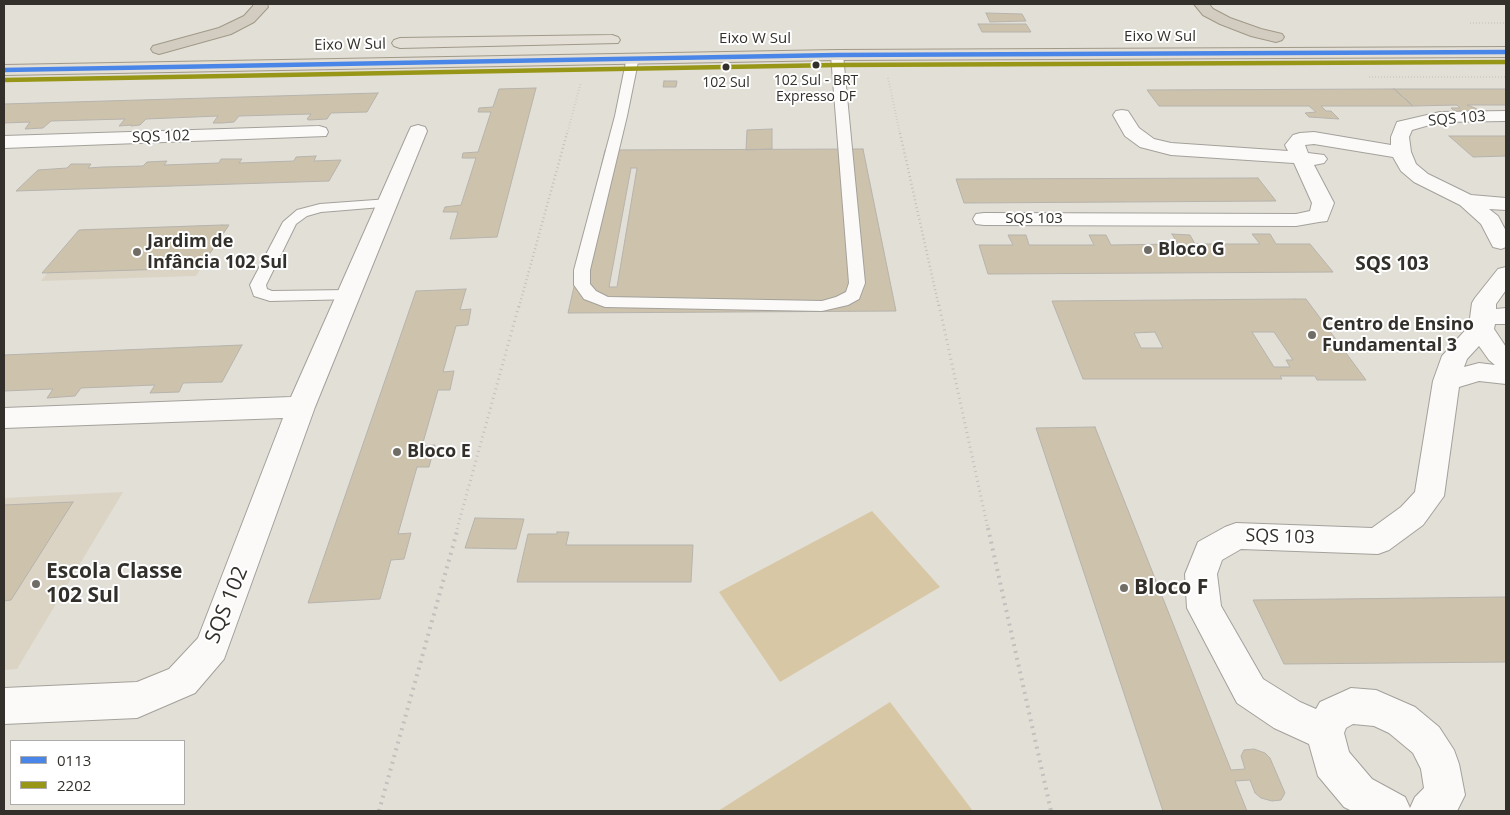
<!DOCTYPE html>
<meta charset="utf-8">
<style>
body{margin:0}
#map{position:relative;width:1510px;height:815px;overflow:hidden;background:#e2dfd7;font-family:"Open Sans",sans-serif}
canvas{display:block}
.frame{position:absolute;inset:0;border:5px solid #33302b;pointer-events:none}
.legend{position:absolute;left:10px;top:740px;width:175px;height:65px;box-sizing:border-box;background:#fff;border:1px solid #adacaa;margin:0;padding:6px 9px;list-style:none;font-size:15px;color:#33302b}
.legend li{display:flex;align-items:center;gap:10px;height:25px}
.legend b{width:25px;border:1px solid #adacaa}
</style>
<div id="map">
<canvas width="1510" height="815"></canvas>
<div class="frame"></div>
<ul class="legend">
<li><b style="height:6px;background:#4986e7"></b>0113</li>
<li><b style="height:6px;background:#989616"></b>2202</li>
</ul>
</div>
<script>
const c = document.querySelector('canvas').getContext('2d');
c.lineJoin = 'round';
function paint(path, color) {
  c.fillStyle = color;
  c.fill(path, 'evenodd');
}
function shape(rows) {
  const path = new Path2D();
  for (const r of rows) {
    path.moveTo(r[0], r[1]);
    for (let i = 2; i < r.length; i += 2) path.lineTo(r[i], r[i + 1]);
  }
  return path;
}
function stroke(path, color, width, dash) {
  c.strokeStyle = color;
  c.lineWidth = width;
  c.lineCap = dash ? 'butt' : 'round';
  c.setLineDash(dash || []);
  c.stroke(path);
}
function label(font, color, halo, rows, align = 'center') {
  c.font = font + ' "Open Sans",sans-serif';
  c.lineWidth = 4;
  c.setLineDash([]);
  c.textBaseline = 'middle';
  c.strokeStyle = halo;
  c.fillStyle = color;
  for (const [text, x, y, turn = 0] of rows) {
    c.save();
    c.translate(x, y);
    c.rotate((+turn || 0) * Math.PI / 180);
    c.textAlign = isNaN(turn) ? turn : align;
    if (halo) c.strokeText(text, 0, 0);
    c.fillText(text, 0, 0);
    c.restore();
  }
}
const built = shape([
 [229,225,196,276,41,281,81,229],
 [123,492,17,669,4,670,4,498]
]);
const green = shape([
 [872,511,940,587,780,682,719,592],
 [890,702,973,811,718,811]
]);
const building = shape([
 [986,13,1022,14,1026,21,990,22,986,13],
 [978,24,1026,24,1031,32,982,32,978,24],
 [664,81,677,81,676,87,663,87,664,81],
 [536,88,497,237,450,239,458,212,443,212,445,207,461,205,476,158,462,158,463,153,478,152,491,112,478,112,479,108,493,107,499,89,536,88],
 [1394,89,1506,89,1506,105,1467,105,1475,108,1483,113,1456,113,1451,108,1460,108,1457,105,1413,106,1394,89],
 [1394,89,1413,106,1321,106,1326,111,1331,111,1339,119,1309,117,1305,113,1316,112,1309,106,1159,106,1147,90,1394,89],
 [378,93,367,112,331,113,327,119,309,120,307,119,311,114,239,116,234,122,222,123,213,123,218,116,146,119,140,125,131,126,132,125,119,126,125,119,51,121,43,128,25,129,30,122,4,123,4,104,378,93],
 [772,129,772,149,746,150,747,130,772,129],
 [1449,136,1506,136,1506,156,1473,157,1449,136],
 [863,149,896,311,568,313,605,150,863,149],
 [631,168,637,168,617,287,609,287,631,168],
 [316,156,314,161,341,160,329,181,16,191,38,170,67,168,71,164,91,164,88,168,103,167,143,166,147,162,167,161,164,165,219,163,221,159,242,159,239,163,294,161,296,157,316,156],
 [1258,178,1276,201,964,203,956,179,1258,178],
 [222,225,229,225,200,268,42,273,79,230,222,225],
 [1172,234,1190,235,1195,244,1260,244,1252,234,1270,234,1276,244,1310,244,1333,272,988,274,979,245,1013,245,1008,235,1026,235,1029,245,1094,245,1089,235,1106,235,1111,245,1178,244,1172,234],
 [466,289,460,310,471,309,468,325,456,326,443,372,454,371,450,390,438,390,422,446,435,445,429,467,417,467,398,534,411,533,404,559,391,560,380,599,308,603,416,291,466,289],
 [1295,299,1306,299,1366,380,1317,380,1315,376,1280,376,1282,379,1083,379,1052,301,1295,299],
 [1155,332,1163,348,1141,348,1134,333,1155,332],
 [1252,332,1274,332,1293,360,1286,360,1290,367,1274,367,1252,332],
 [242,345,222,382,183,383,179,392,150,393,155,385,81,388,75,396,47,398,53,389,4,391,4,355,242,345],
 [1095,427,1231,770,1245,769,1241,756,1244,750,1254,749,1265,753,1270,758,1285,793,1281,800,1272,801,1261,798,1255,793,1250,780,1235,781,1247,811,1163,811,1036,428,1095,427],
 [73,502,11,600,4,601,4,505,73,502],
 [475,518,524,519,516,549,465,548,475,518],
 [557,532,569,532,566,545,693,545,691,582,517,582,528,534,557,534,557,532],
 [1506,597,1506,662,1284,664,1253,600,1506,597]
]);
const pathFar3 = shape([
 [1470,23,1506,23],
 [1369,77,1506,77],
 [888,78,900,134],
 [567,134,581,82]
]);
const pathFar2 = shape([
 [900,133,939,307],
 [519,307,567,133]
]);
const pathFar1 = shape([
 [939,305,988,529],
 [457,529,519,305]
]);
const path = shape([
 [988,528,1051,811],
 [379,811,458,528]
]);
const lane = shape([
 [837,52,843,55,865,283,859,299,848,305,822,311,605,307,584,299,574,285,574,270,615,116,627,57,633,54,639,57,627,116,590,270,590,284,596,291,608,297,822,301,836,297,846,292,849,283,831,55,837,52],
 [389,199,394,200,396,203,394,206,321,212,307,216,296,224,266,285,267,289,272,291,349,290,355,291,357,295,355,299,270,301,254,296,250,285,283,222,297,210,320,204,389,199]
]);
const street = shape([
 [1122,110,1128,111,1139,128,1154,139,1171,143,1288,151,1285,145,1293,135,1300,133,1314,132,1391,145,1391,137,1397,122,1440,112,1506,111,1506,121,1440,122,1412,130,1409,137,1411,152,1416,164,1428,174,1471,195,1506,198,1506,210,1489,209,1498,216,1506,231,1506,247,1501,249,1493,247,1481,224,1460,205,1414,182,1401,171,1393,157,1314,144,1305,145,1308,153,1324,155,1327,159,1324,163,1314,165,1334,203,1327,221,1319,222,1296,226,984,225,976,224,973,219,976,214,984,213,1296,214,1310,211,1312,203,1294,163,1171,155,1140,147,1125,136,1113,115,1116,111,1122,110],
 [418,125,425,127,427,131,315,407,224,659,195,693,137,718,4,724,4,688,137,682,169,669,198,638,283,418,4,428,4,408,291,397,409,131,411,127,418,125],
 [319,126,326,128,328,132,326,136,4,148,4,136,319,126],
 [1506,267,1506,290,1496,304,1496,309,1506,308,1506,324,1495,324,1494,329,1506,347,1506,384,1479,381,1459,387,1444,496,1423,525,1389,550,1378,554,1241,549,1222,560,1217,574,1221,606,1263,679,1300,702,1316,709,1320,702,1351,688,1376,690,1415,707,1439,727,1454,750,1459,764,1465,795,1457,811,1352,811,1344,807,1318,776,1309,744,1274,728,1237,703,1187,608,1185,574,1198,542,1225,527,1236,523,1372,528,1401,507,1415,492,1433,381,1442,356,1469,326,1472,303,1475,298,1498,269,1506,267],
 [1479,346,1489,360,1495,365,1479,363,1464,367,1467,359,1479,346],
 [1353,724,1374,726,1389,733,1413,753,1421,769,1424,788,1415,797,1410,808,1405,797,1372,779,1349,752,1344,733,1346,728,1353,724]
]);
const primary = shape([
 [612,35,618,37,620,40,618,43,400,48,394,46,392,43,394,40,400,38,612,35],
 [1506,47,1506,57,837,60,4,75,4,65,837,50,1506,47]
]);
const highway = shape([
 [253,4,267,4,268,7,254,22,231,34,159,54,153,52,151,49,153,46,219,28,244,16,253,6,253,4],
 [1194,4,1209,4,1213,9,1230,18,1261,29,1282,34,1284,37,1282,40,1276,42,1251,36,1220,24,1203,15,1194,4]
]);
const bus1 = shape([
 [4,70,837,55,1506,52]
]);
const bus2 = shape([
 [4,80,837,65,1506,62]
]);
const markers = [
 [816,65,4.5,"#33302b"],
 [726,67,4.5,"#33302b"],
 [1148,250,5,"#706d67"],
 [137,252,5,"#706d67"],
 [1312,335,5,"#706d67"],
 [397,452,5,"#706d67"],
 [36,584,5,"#706d67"],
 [1124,588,5,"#706d67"]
];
const farBusnames = [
 ["102 Sul - BRT",816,81],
 ["Expresso DF",816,97],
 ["102 Sul",726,83]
];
const farStreetnames = [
 ["Eixo W Sul",1160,37],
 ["Eixo W Sul",755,39],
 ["Eixo W Sul",350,45,-1],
 ["SQS 103",1457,119,-5],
 ["SQS 102",161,137,-2],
 ["SQS 103",1034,219]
];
const poiNames = [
 ["Jardim de",147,242],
 ["Infância 102 Sul",147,263],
 ["Bloco G",1158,250],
 ["Centro de Ensino",1322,325],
 ["Fundamental 3",1322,346],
 ["Bloco E",407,452]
];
const streetNames = [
 ["SQS 103",1280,537,2]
];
const neighbourhoodNames = [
 ["SQS 103",1392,265]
];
const nearPoinames = [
 ["Escola Classe",46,572],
 ["102 Sul",46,596],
 ["Bloco F",1134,588]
];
const nearStreetnames = [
 ["SQS 102",227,605,-68]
];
paint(built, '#dbd4c5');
paint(green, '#d7c7a4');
paint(building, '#cdc2ac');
stroke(building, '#b6b3ad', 1);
stroke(lane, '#a3a19a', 2);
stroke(street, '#a3a19a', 2);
stroke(primary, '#a09988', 2);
stroke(highway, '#a09988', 2);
stroke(pathFar3, '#c2c0bc', 2, [0.5, 2.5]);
stroke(pathFar2, '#c2c0bc', 2.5, [1, 3]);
stroke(pathFar1, '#c2c0bc', 3, [1, 4]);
stroke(path, '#c2c0bc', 4, [2, 5]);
paint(lane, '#fbfaf9');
paint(street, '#fbfaf9');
paint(primary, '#e3dfd6');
paint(highway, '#d2cdc0');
stroke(bus1, '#4986e7', 4.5);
stroke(bus2, '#989616', 4.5);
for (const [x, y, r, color] of markers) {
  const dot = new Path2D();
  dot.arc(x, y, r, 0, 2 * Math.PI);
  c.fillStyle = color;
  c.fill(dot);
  stroke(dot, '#fff', 2);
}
label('14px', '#33302b', '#fff', farBusnames);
label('15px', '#33302b', '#fff', farStreetnames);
label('bold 18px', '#33302b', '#fff', poiNames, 'left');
label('18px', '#33302b', '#fff', streetNames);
label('bold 19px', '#33302b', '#fff', neighbourhoodNames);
label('bold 21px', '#33302b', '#fff', nearPoinames, 'left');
label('21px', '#33302b', '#fff', nearStreetnames);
</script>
